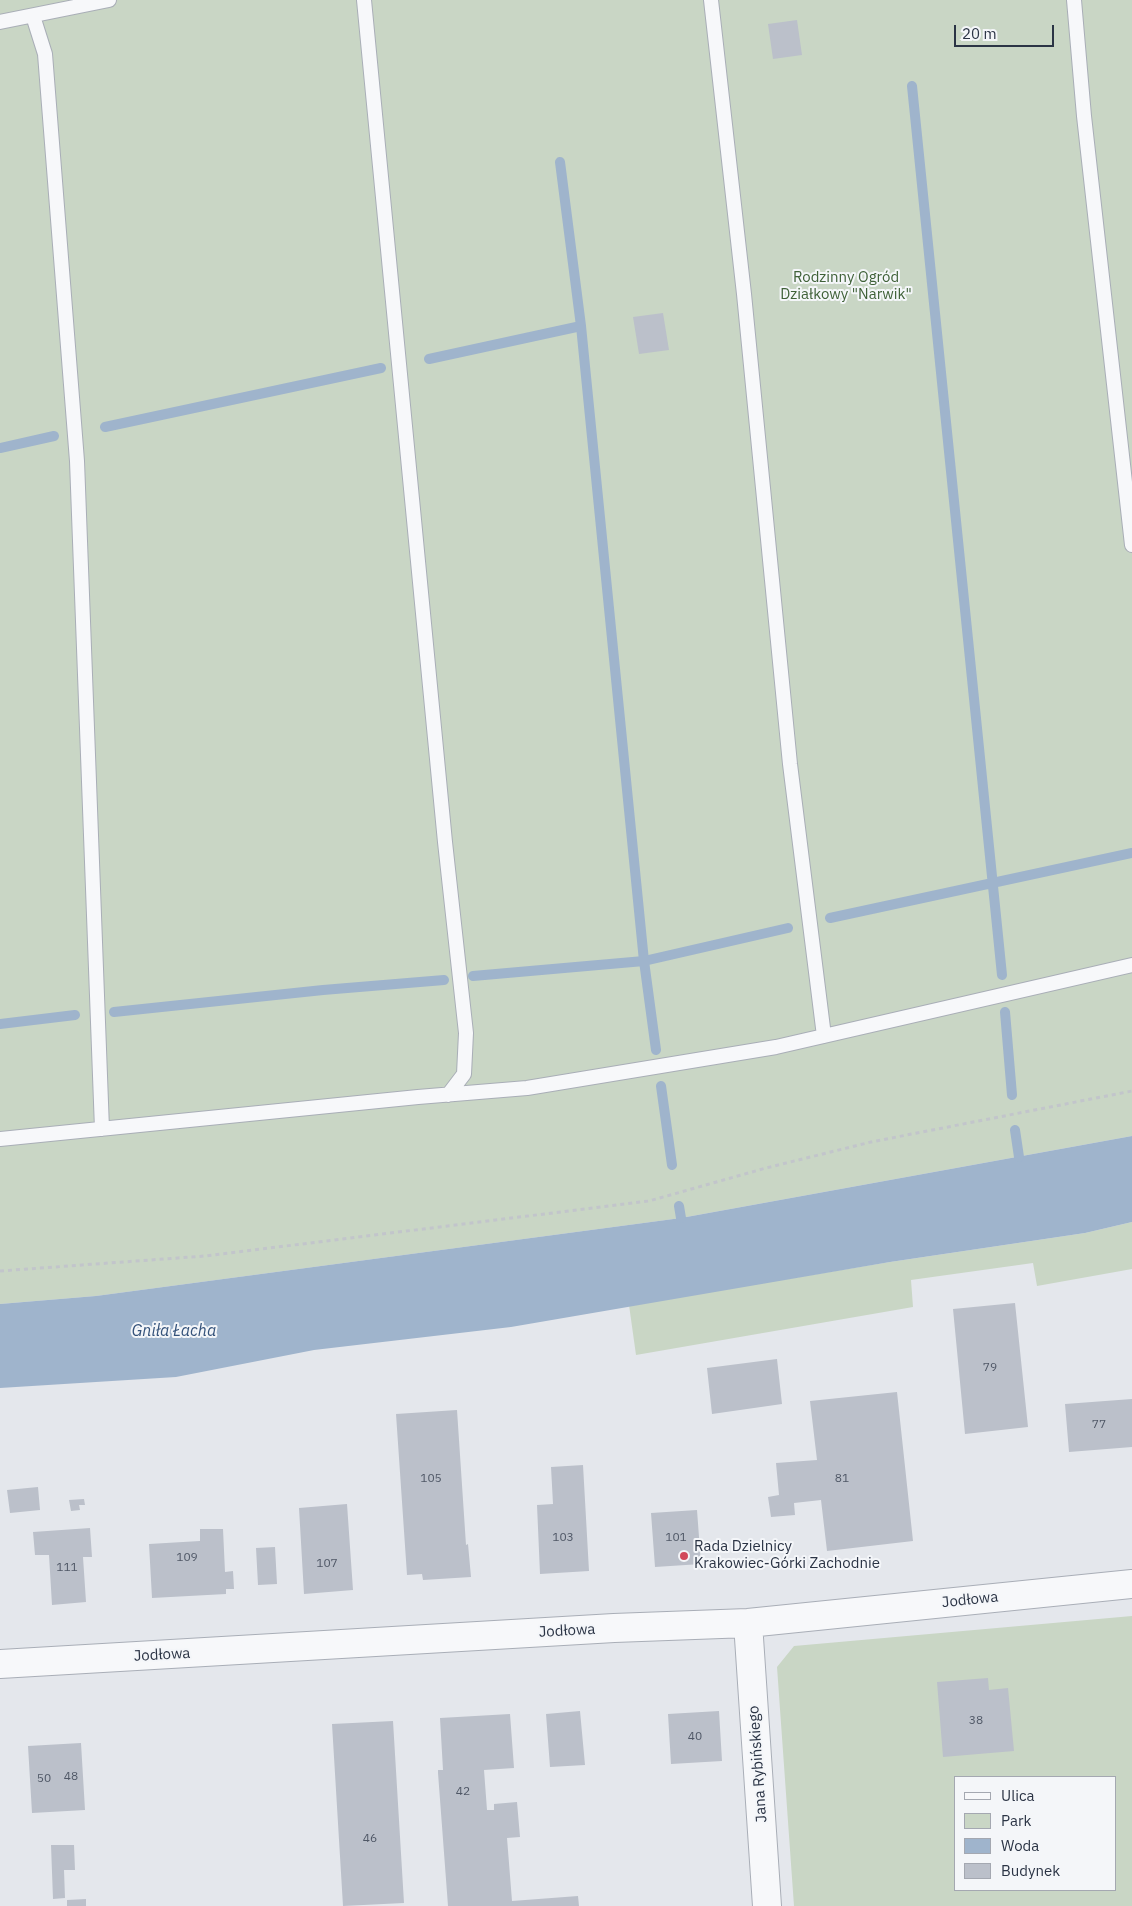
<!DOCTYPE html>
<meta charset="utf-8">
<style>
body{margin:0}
#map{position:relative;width:1132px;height:1906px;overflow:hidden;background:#e4e7ec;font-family:"IBM Plex Sans",sans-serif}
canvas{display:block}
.legend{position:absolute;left:954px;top:1776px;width:162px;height:115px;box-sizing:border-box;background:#f4f6f9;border:1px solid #a4a8b1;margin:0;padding:6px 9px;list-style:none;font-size:15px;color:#2b3445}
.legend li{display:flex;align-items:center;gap:10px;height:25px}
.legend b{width:25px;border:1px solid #a4a8b1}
.scale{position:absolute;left:954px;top:25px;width:100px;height:22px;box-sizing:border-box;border:2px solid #2b3445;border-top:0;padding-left:6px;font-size:15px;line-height:18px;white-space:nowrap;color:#2b3445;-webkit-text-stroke:4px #f4f6f9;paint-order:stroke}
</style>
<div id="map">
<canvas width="1132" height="1906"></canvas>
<ul class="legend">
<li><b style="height:6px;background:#f7f8fa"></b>Ulica</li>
<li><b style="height:14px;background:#c9d6c5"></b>Park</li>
<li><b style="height:14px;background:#9fb4cc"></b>Woda</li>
<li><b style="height:14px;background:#bbc0ca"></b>Budynek</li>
</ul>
<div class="scale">20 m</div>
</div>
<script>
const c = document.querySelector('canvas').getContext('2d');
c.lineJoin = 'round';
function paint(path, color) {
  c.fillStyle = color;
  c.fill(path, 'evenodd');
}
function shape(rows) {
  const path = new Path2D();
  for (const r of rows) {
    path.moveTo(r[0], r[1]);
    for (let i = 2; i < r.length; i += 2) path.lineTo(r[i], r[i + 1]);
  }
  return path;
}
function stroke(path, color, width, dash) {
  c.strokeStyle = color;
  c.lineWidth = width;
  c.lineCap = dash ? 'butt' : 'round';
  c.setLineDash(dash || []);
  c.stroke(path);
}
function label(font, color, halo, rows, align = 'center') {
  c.font = font + ' "IBM Plex Sans",sans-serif';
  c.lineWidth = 4;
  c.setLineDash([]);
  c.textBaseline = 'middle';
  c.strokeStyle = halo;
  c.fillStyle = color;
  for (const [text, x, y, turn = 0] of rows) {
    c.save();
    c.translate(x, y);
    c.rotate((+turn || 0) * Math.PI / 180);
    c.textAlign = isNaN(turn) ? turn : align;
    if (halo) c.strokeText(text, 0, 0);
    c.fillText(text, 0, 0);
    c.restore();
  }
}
const green = shape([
 [0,0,1132,0,1132,1136,681,1218,96,1296,0,1304],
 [1132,1222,1132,1269,1037,1286,1033,1263,911,1280,913,1307,636,1355,629,1305,890,1262,1085,1233],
 [1132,1616,1132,1906,794,1906,777,1667,794,1646],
 [956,1777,1116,1777,1116,1890,956,1890]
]);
const water = shape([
 [1132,1136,1132,1222,1085,1233,890,1262,511,1327,314,1350,176,1377,0,1388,0,1304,96,1296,681,1218]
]);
const stream = shape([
 [912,86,1002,975],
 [560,162,581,326,644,961,656,1050],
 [429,359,581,326],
 [105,427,381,368],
 [0,448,54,436],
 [830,918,1132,853],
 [473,976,644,961,788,928],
 [114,1012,323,990,444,980],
 [1005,1012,1012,1095],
 [0,1024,75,1015],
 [661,1086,672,1165],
 [1015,1130,1019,1157],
 [679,1206,681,1218]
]);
const building = shape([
 [797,20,802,55,773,59,768,24],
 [663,313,669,350,639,354,633,317],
 [1015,1303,1028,1427,965,1434,953,1309],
 [777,1359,782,1404,712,1414,707,1368],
 [897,1392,913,1541,827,1551,821,1500,794,1503,795,1515,771,1517,768,1497,779,1495,776,1463,817,1460,810,1401],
 [1132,1399,1132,1447,1069,1452,1065,1404],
 [457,1410,466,1545,468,1544,471,1577,423,1580,422,1574,407,1575,396,1414],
 [583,1465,589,1571,540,1574,537,1505,553,1504,551,1467],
 [38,1487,40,1510,10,1513,7,1490],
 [84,1499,85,1505,79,1505,80,1510,71,1511,69,1500],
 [347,1504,353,1590,304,1594,299,1508],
 [697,1510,701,1564,655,1567,651,1513],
 [90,1528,92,1557,83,1557,86,1602,52,1605,49,1555,35,1555,33,1532],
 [200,1529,223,1529,225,1572,233,1571,234,1589,226,1589,226,1594,152,1598,149,1544,200,1541],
 [275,1547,277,1584,258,1585,256,1548],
 [988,1678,989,1690,1008,1688,1014,1751,943,1757,937,1682],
 [580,1711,585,1765,550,1767,546,1714],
 [719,1711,722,1761,671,1764,668,1714],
 [510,1714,514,1768,484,1770,487,1810,494,1810,494,1804,517,1802,520,1837,507,1838,512,1901,578,1896,579,1906,448,1906,438,1773,438,1770,443,1770,440,1718],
 [393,1721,404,1903,343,1906,332,1724],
 [81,1743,85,1810,32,1813,28,1746],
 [51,1845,74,1845,75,1870,64,1870,65,1898,53,1899],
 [86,1899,86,1906,67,1906,67,1900]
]);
const path = shape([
 [0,1271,205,1256,649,1201,766,1168,871,1142,1132,1091]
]);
const lane = shape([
 [364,0,445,842,466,1033,464,1074,448,1095],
 [711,0,744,294,790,764,824,1036],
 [1074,0,1084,116,1132,545],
 [33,16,45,54,77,461,102,1129],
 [0,22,109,0],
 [0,1139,418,1097,527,1088,776,1047,1132,965]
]);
const street = shape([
 [748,1623,767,1906],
 [0,1664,614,1628,748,1623,1132,1584]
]);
const markers = [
 [684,1556,5,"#d1495b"]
];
const numberNames = [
 ["79",990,1368],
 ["77",1099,1425],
 ["105",431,1479],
 ["81",842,1479],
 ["103",563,1538],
 ["101",676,1538],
 ["109",187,1558],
 ["107",327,1564],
 ["111",67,1568],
 ["38",976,1721],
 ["40",695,1737],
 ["48",71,1777],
 ["50",44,1779],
 ["42",463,1792],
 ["46",370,1839]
];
const parkNames = [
 ["Rodzinny Ogród",846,278],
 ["Działkowy \"Narwik\"",846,295]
];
const poiNames = [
 ["Rada Dzielnicy",694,1547],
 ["Krakowiec-Górki Zachodnie",694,1564]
];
const streetNames = [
 ["Jodłowa",970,1600,-6],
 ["Jodłowa",567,1631,-3],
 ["Jodłowa",162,1655,-3],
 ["Jana Rybińskiego",758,1764,-94]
];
const waterNames = [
 ["Gniła Łacha",174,1331]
];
paint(green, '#c9d6c5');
paint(water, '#9fb4cc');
stroke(stream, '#9fb4cc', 10);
paint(building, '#bbc0ca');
stroke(lane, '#a9aeb7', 16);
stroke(street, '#a9aeb7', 30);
stroke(path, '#c2c5cb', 3, [4, 4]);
stroke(lane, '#f7f8fa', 14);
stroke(street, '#f7f8fa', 28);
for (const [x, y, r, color] of markers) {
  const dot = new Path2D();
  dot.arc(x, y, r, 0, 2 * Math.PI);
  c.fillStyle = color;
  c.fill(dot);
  stroke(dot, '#f4f6f9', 2);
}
label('12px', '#4f5766', null, numberNames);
label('15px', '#3f6138', '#f4f6f9', parkNames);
label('15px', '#2b3445', '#f4f6f9', poiNames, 'left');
label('15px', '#2b3445', '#f4f6f9', streetNames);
label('italic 16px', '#34527a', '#f4f6f9', waterNames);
</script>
